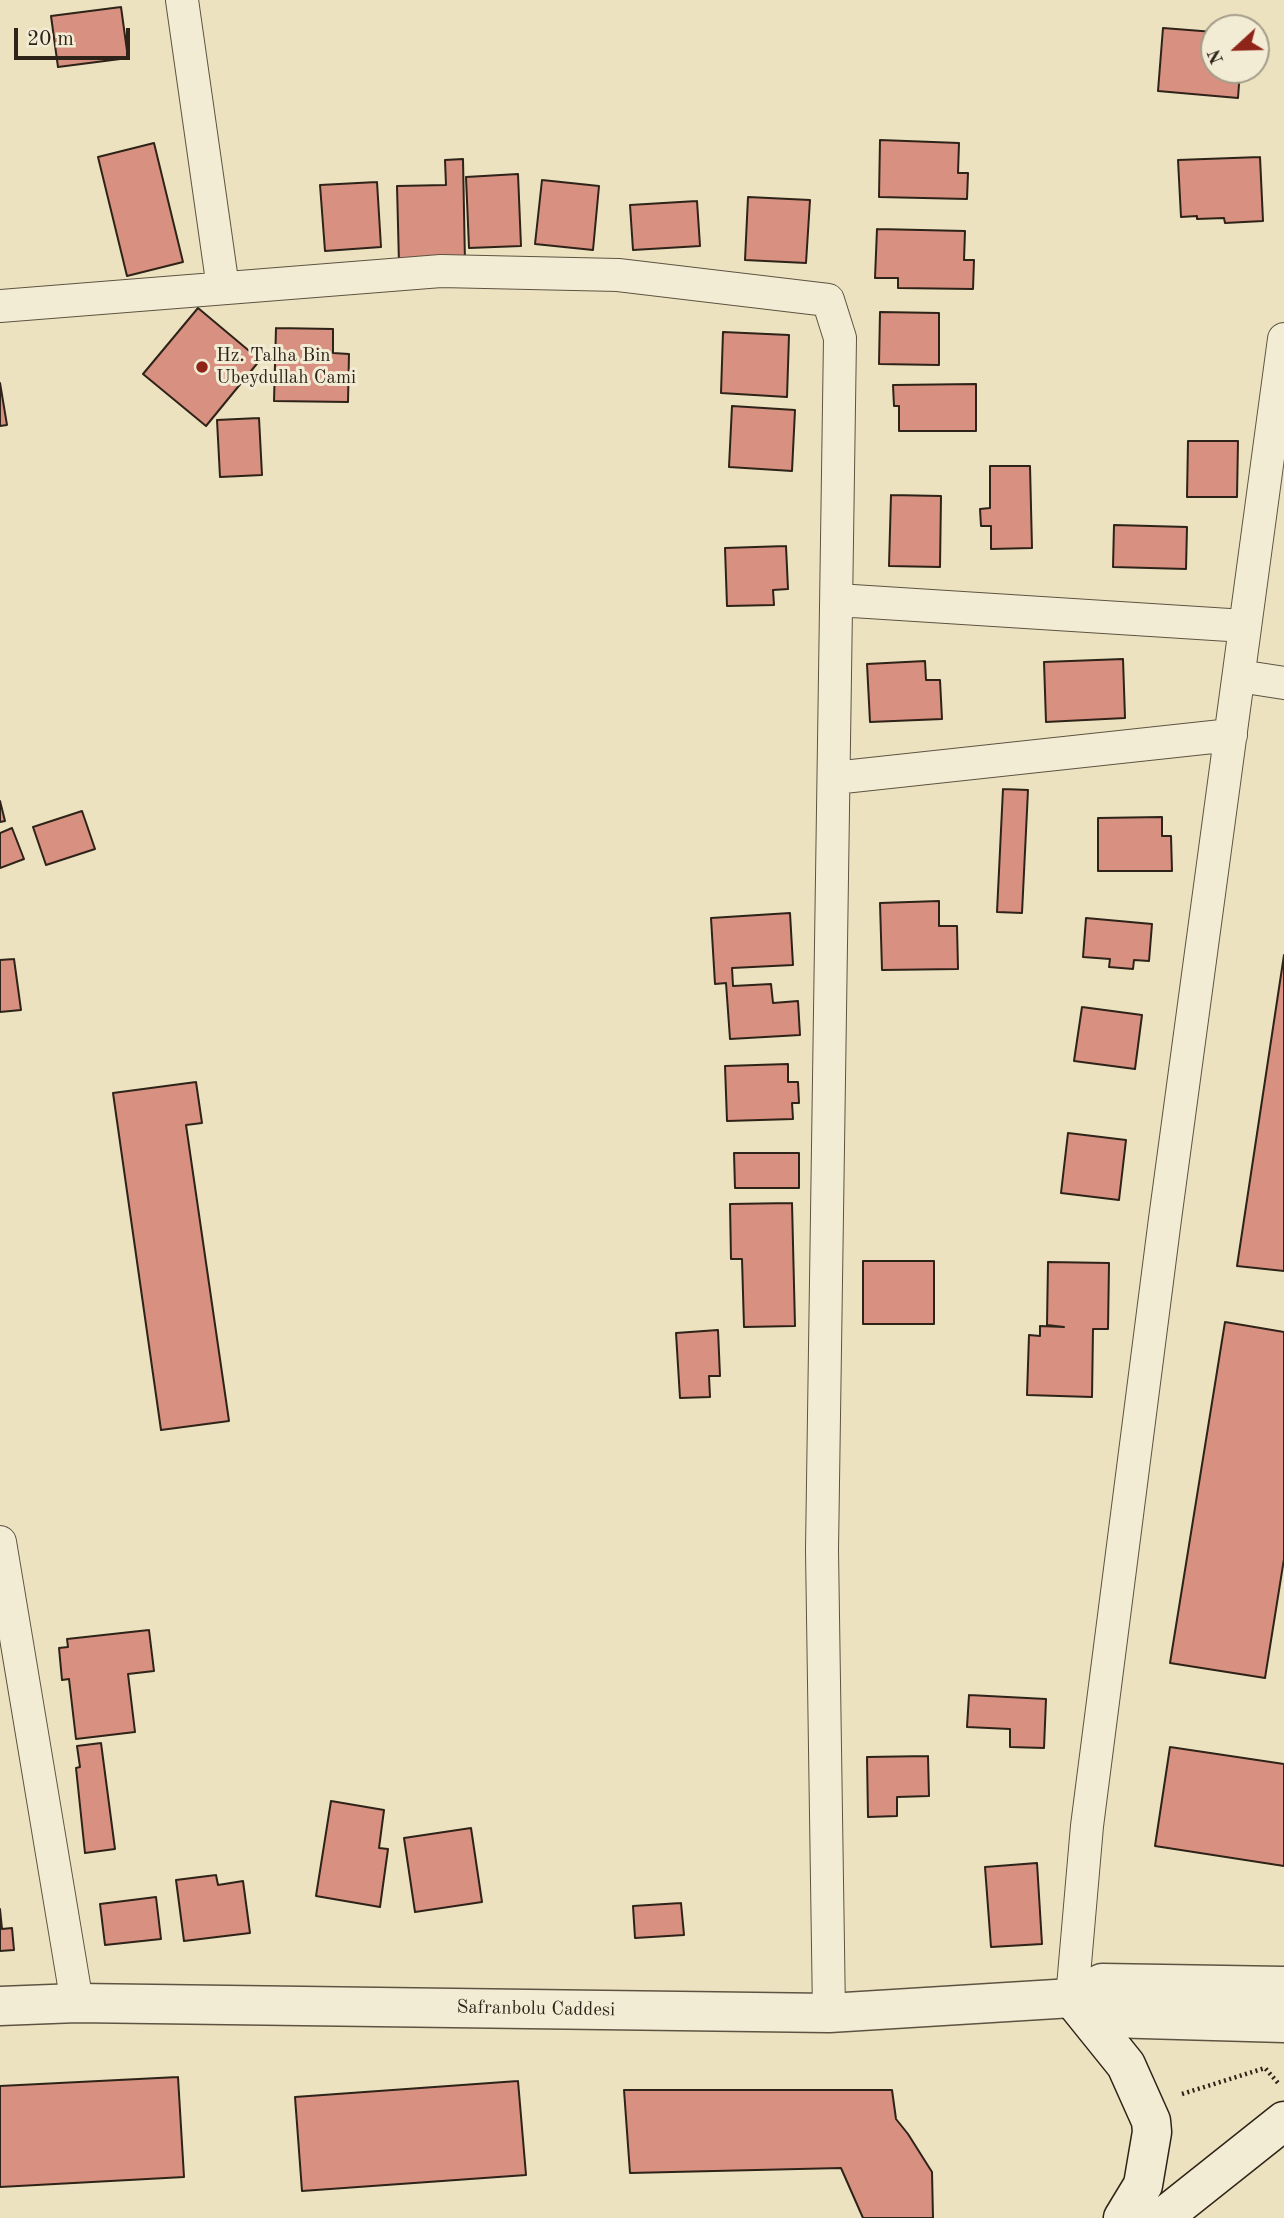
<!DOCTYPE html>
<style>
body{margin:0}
#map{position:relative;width:1284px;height:2218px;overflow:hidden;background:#ece2bf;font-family:"Old Standard TT",serif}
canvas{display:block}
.north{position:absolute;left:1200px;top:14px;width:70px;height:70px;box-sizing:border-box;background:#f3ecd5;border:2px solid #a49c89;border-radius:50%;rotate:248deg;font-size:19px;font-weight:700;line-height:28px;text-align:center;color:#2e2318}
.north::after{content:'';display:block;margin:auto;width:24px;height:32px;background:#8f2418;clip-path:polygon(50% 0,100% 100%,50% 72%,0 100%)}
.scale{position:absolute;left:14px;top:28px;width:116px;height:32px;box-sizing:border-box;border:4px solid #2e2318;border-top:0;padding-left:9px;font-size:21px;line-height:24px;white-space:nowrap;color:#2e2318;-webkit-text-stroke:5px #f3ecd5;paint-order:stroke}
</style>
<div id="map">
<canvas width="1284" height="2218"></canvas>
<div class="north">N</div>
<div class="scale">20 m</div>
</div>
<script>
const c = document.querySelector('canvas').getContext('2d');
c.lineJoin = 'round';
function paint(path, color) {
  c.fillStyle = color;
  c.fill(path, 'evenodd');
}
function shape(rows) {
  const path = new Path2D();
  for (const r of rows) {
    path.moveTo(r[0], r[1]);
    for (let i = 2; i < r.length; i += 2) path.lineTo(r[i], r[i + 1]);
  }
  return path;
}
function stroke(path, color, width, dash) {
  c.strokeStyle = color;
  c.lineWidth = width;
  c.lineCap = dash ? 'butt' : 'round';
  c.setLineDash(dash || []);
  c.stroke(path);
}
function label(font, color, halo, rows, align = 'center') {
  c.font = font + ' "Old Standard TT",serif';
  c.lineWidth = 6;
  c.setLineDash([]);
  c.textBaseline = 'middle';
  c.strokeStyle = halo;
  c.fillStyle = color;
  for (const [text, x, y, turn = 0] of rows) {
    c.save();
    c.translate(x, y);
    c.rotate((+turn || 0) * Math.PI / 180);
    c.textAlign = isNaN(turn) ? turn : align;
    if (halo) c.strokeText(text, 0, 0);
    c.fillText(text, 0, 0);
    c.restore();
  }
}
const building = shape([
 [121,7,128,58,58,67,51,16,121,7],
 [1163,28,1214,32,1214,70,1240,70,1238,98,1158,91,1163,28],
 [880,140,959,143,958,173,968,173,967,199,879,197,880,140],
 [154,143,183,262,127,276,98,157,154,143],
 [1260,157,1263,221,1225,223,1224,218,1197,219,1197,216,1181,217,1178,160,1260,157],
 [463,159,465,263,399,264,397,186,446,185,445,160,463,159],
 [518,174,521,246,469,248,466,177,518,174],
 [542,180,599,186,593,250,535,244,542,180],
 [377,182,381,247,325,251,320,185,377,182],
 [748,197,810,200,806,263,745,260,748,197],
 [697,201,700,246,633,250,630,205,697,201],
 [877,229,965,231,964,260,974,260,973,289,898,288,898,278,875,278,877,229],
 [198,308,260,360,206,426,143,374,198,308],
 [880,312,939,313,939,365,879,364,880,312],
 [276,328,333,329,333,353,349,354,348,402,274,401,276,328],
 [723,332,789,335,787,397,721,393,723,332],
 [0,383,7,425,0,426,0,383],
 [976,384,976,431,899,431,899,406,894,406,893,385,976,384],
 [732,406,795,410,792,471,729,467,732,406],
 [259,418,262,475,220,477,217,420,259,418],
 [1188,441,1238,441,1237,497,1187,497,1188,441],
 [990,466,1030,466,1032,548,991,549,991,526,981,526,980,509,990,508,990,466],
 [891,495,941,496,940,567,889,566,891,495],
 [1114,525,1187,527,1186,569,1113,567,1114,525],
 [786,546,788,589,773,590,774,605,727,606,725,548,786,546],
 [1123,659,1125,718,1046,722,1044,662,1123,659],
 [925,661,926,680,940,680,942,719,870,722,867,664,925,661],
 [1003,789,1028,790,1022,913,997,912,1003,789],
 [0,801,5,821,0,822,0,801],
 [82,811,95,849,46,865,33,827,82,811],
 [1162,817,1162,836,1171,836,1172,871,1098,871,1098,818,1162,817],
 [12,828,24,859,0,868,0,833,12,828],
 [939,901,939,926,957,926,958,969,882,970,880,903,939,901],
 [790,913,793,965,732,968,733,986,771,984,773,1003,798,1001,800,1035,730,1039,726,983,715,984,711,918,790,913],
 [1086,918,1152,924,1149,961,1134,960,1133,969,1109,967,1110,959,1083,957,1086,918],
 [1284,955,1284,1271,1237,1266,1284,955],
 [14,959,21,1010,0,1012,0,960,14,959],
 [1082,1007,1142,1015,1135,1069,1074,1061,1082,1007],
 [788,1064,788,1082,798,1082,799,1103,792,1103,793,1119,727,1121,725,1066,788,1064],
 [196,1082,202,1123,186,1125,229,1421,161,1430,113,1093,196,1082],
 [1068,1133,1126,1140,1119,1200,1061,1193,1068,1133],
 [734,1153,799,1153,799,1188,735,1188,734,1153],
 [792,1203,795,1326,744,1327,742,1259,731,1259,730,1204,792,1203],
 [863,1261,934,1261,934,1324,863,1324,863,1261],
 [1048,1262,1109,1263,1108,1329,1093,1329,1092,1397,1027,1395,1029,1335,1040,1336,1040,1326,1064,1327,1047,1325,1048,1262],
 [1225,1322,1284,1332,1284,1559,1265,1678,1170,1663,1225,1322],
 [718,1330,720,1376,709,1376,710,1397,680,1398,676,1333,718,1330],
 [149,1630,154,1671,128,1674,135,1732,76,1739,69,1679,62,1680,59,1648,68,1647,67,1639,149,1630],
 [969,1695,1046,1699,1044,1748,1010,1747,1010,1729,967,1727,969,1695],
 [101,1743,115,1849,85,1853,76,1768,80,1767,77,1746,101,1743],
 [1170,1747,1284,1764,1284,1866,1155,1846,1170,1747],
 [928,1756,929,1796,897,1797,897,1816,868,1817,867,1757,928,1756],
 [331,1801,384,1810,379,1848,388,1849,380,1907,316,1896,331,1801],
 [471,1828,482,1902,415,1912,404,1838,471,1828],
 [1037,1863,1042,1944,991,1947,985,1867,1037,1863],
 [216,1875,218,1885,243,1881,250,1933,184,1941,176,1880,216,1875],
 [156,1897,161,1939,105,1945,100,1904,156,1897],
 [681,1903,684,1935,635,1938,633,1906,681,1903],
 [0,1909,2,1929,12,1928,14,1950,0,1951,0,1909],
 [178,2077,184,2177,0,2187,0,2086,178,2077],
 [518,2081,526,2175,302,2191,295,2097,518,2081],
 [624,2090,892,2090,896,2119,908,2134,932,2172,933,2218,863,2218,841,2168,630,2173,624,2090]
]);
const path = shape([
 [1182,2094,1265,2068,1278,2083]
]);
const minor = shape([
 [182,0,223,288],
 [0,306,441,271,618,275,828,300,840,338,822,1550,829,2013],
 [837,600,1245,626],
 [1239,676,1284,683],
 [834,778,1231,735],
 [0,1542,77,2003],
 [1072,1998,1087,1826,1165,1219,1284,339]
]);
const tertiary = shape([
 [1072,1998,1108,2018,1284,2023],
 [0,2006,77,2003,829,2013,1072,1998,1102,1983,1284,1986]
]);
const secondary = shape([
 [1072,1998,1126,2065,1151,2121,1152,2132,1143,2185,1123,2218],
 [1162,2218,1284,2121]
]);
const markers = [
 [202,367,7,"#8f2418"]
];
const poiNames = [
 ["Hz. Talha Bin",216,356],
 ["Ubeydullah Cami",216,378]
];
const streetNames = [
 ["Safranbolu Caddesi",536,2009,1]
];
paint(building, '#d89180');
stroke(building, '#2e2318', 2);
stroke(minor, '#5e5342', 34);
stroke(tertiary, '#5e5342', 41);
stroke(secondary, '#2e2318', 41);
stroke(path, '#2e2318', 4.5, [2, 3.5]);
stroke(minor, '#f3ecd5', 32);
stroke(tertiary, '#f3ecd5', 38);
stroke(secondary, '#f3ecd5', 38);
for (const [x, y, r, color] of markers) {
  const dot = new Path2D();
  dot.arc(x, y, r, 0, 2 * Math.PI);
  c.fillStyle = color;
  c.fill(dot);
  stroke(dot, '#f3ecd5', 2.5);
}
label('19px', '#2e2318', '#f3ecd5', poiNames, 'left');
label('19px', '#2e2318', '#f3ecd5', streetNames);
</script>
